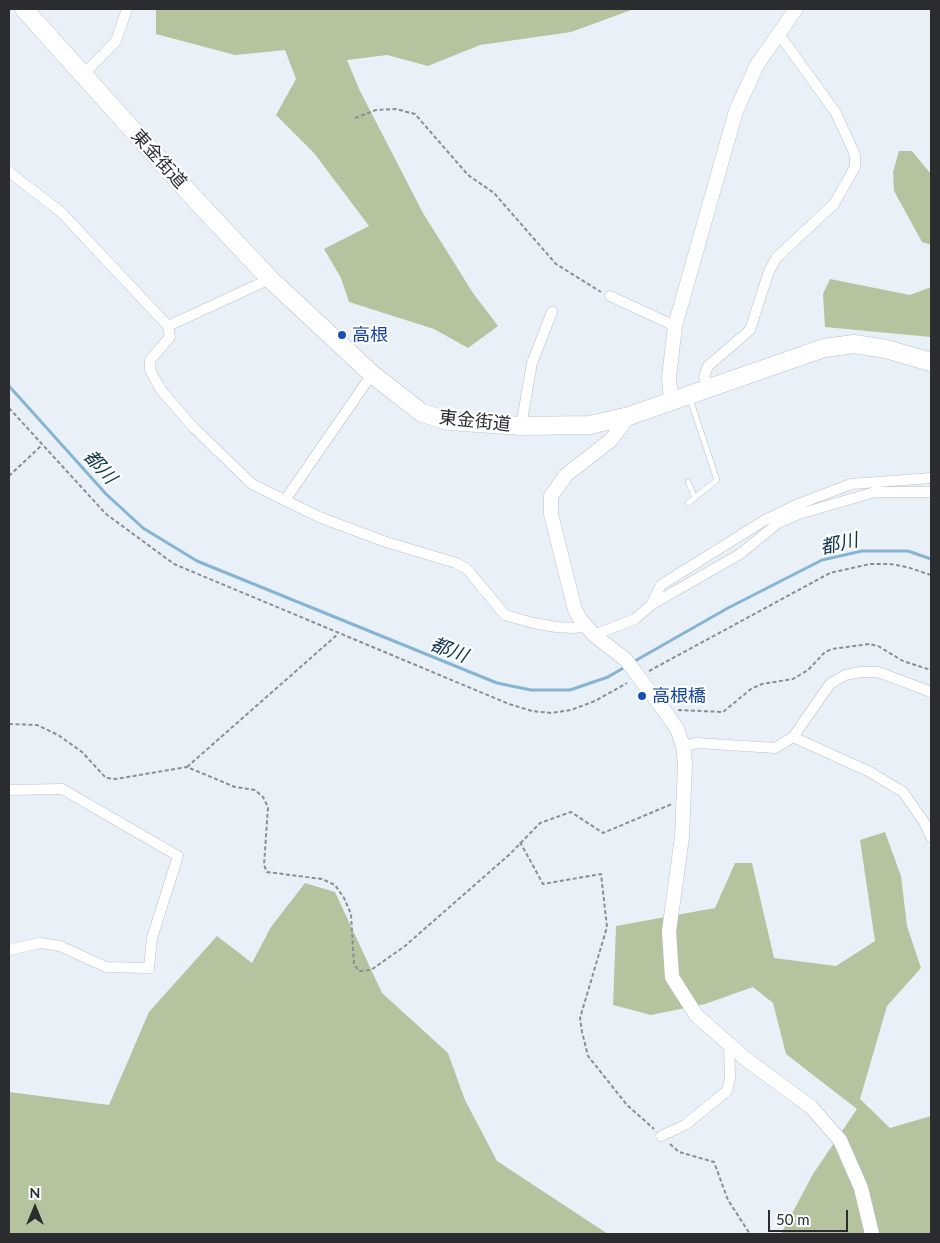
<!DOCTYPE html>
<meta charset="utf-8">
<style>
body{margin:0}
#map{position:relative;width:940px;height:1243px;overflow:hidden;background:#e9f0f8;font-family:Lato,sans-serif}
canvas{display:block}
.frame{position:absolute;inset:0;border:10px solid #2a2c2f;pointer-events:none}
.north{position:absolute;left:10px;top:1183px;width:50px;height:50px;-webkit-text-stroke:4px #fbfdfe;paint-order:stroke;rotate:0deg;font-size:14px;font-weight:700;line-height:20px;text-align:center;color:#2a2c2f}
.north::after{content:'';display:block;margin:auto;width:18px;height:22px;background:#2a2c2f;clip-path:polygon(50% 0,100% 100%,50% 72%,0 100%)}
.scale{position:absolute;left:768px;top:1210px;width:80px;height:22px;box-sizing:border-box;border:2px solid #2a2c2f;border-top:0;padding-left:6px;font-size:15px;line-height:18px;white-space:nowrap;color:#2a2c2f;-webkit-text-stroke:4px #fbfdfe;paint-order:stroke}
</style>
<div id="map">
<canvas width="940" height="1243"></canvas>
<div class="frame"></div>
<div class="north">N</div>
<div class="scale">50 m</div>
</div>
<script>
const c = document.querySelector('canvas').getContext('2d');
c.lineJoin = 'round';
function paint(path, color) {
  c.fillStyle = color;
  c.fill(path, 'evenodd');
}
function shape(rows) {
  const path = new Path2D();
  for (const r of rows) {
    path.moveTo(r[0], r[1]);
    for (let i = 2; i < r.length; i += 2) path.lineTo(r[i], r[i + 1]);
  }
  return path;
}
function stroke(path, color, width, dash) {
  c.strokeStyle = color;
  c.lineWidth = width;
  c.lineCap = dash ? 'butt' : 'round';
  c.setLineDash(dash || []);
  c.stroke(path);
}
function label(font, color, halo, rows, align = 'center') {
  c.font = font + ' Lato,"Noto Sans JP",sans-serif';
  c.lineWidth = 4.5;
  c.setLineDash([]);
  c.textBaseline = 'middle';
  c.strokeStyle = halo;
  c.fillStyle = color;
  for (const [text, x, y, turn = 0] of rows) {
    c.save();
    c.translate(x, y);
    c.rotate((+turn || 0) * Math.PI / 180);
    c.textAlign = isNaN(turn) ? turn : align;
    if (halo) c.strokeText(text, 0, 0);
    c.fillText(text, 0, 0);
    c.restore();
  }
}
const green = shape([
 [156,9,634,9,571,32,480,45,428,66,387,55,347,60,359,89,423,213,473,293,498,326,468,348,434,329,349,302,341,278,324,249,369,226,314,153,276,115,296,79,285,50,235,55,156,34],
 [899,151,912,151,931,174,931,245,922,242,894,191,893,172],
 [830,279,910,295,931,287,931,337,825,327,823,294],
 [885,832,901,876,907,926,921,968,887,1006,860,1099,890,1128,931,1116,931,1234,781,1234,813,1174,857,1109,786,1054,773,1003,753,987,705,1004,651,1015,613,1005,616,926,715,908,735,863,752,863,774,958,836,966,875,941,860,840],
 [305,883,335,892,382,993,448,1053,465,1100,497,1161,608,1234,9,1234,9,1092,109,1105,149,1012,217,936,252,963,271,927]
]);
const stream = shape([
 [9,386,106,494,143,528,197,561,497,683,531,690,570,690,608,677,625,667],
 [633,662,728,608,822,560,862,551,908,551,931,559]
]);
const path = shape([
 [355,118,376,110,396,109,415,114,468,175,494,193,556,264,601,292],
 [9,408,106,514,174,564,509,704,532,711,551,713,571,710,595,701,627,683],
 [9,476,42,445],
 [649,671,830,573,870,564,890,564,907,567,931,575],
 [678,710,723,712,751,689,762,684,793,679,808,670,825,652,832,649,869,644,878,646,903,661,931,670],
 [9,724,37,725,58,735,82,752,106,778,116,779,187,767,235,787,255,790,263,797,268,807,264,865,267,872,322,879,335,885,344,898,351,914,354,964,359,971,371,970,405,946,510,854,540,823,571,812,603,833,672,804],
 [187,767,338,634],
 [520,842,543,884,601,874,607,927,580,1018,582,1032,588,1056,627,1105,654,1129],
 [670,1144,679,1152,714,1162,728,1200,750,1234]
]);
const service = shape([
 [688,482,695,498],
 [688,503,717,480,690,399]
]);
const minor = shape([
 [83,75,116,41,127,9],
 [9,172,61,212,168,326,170,337,150,360,150,370,161,390,193,427,252,484,319,517,386,542,456,563,467,569,505,615,533,623,556,627,574,628,584,626],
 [610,296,675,326],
 [168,326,270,279],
 [708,388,704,377,708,366,750,330,769,271,777,257,834,204,855,167,855,155,836,113,779,34],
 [521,426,532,363,552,312],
 [285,500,372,374],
 [651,605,661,585,765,520,796,505,851,484,931,478],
 [594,635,635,619,651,605,740,554,778,523,799,514,875,492,931,492],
 [793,737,870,772,903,792,924,822,931,837],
 [683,746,697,743,775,748,793,737,830,684,845,675,861,672,878,672,931,692],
 [9,790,62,789,178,856,152,938,149,968,106,967,60,946,40,943,9,950],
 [661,1136,685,1125,727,1091,730,1078,729,1044]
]);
const tertiary = shape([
 [671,401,669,377,675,326,736,111,757,65,796,9],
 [629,416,611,440,566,475,551,496,551,514,575,610,580,619,594,635,626,660,666,713,677,729,683,746,685,763,682,837,669,931,672,977,696,1015,747,1060,811,1107,840,1140,861,1188,872,1234]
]);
const trunk = shape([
 [24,9,193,197,270,279,372,374,422,413,449,421,521,426,590,425,629,416,824,348,854,344,886,349,931,362]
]);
const markers = [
 [342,335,5,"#1a4fb4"],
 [642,696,5,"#1a4fb4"]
];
const streetNames = [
 ["東金街道",159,159,48],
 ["東金街道",475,421,6]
];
const transitNames = [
 ["高根",352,335],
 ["高根橋",652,696]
];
const waterNames = [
 ["都川",100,467,48],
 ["都川",839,544,-13],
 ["都川",449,650,21]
];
paint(green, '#b6c39f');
stroke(stream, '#86b5d4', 3);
stroke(service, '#bbc2ca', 6);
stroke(minor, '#bbc2ca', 11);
stroke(tertiary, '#bbc2ca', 15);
stroke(trunk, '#bbc2ca', 19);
stroke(path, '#8b8f95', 2, [4, 2.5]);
stroke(service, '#fff', 5);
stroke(minor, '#fff', 10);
stroke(tertiary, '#fff', 14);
stroke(trunk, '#fff', 18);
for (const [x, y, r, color] of markers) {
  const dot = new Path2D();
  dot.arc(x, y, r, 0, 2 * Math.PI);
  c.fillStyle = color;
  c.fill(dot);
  stroke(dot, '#fbfdfe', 2);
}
label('18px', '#2a2c2f', '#fbfdfe', streetNames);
label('18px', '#164399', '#fbfdfe', transitNames, 'left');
label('italic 19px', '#0f364c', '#fbfdfe', waterNames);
</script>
